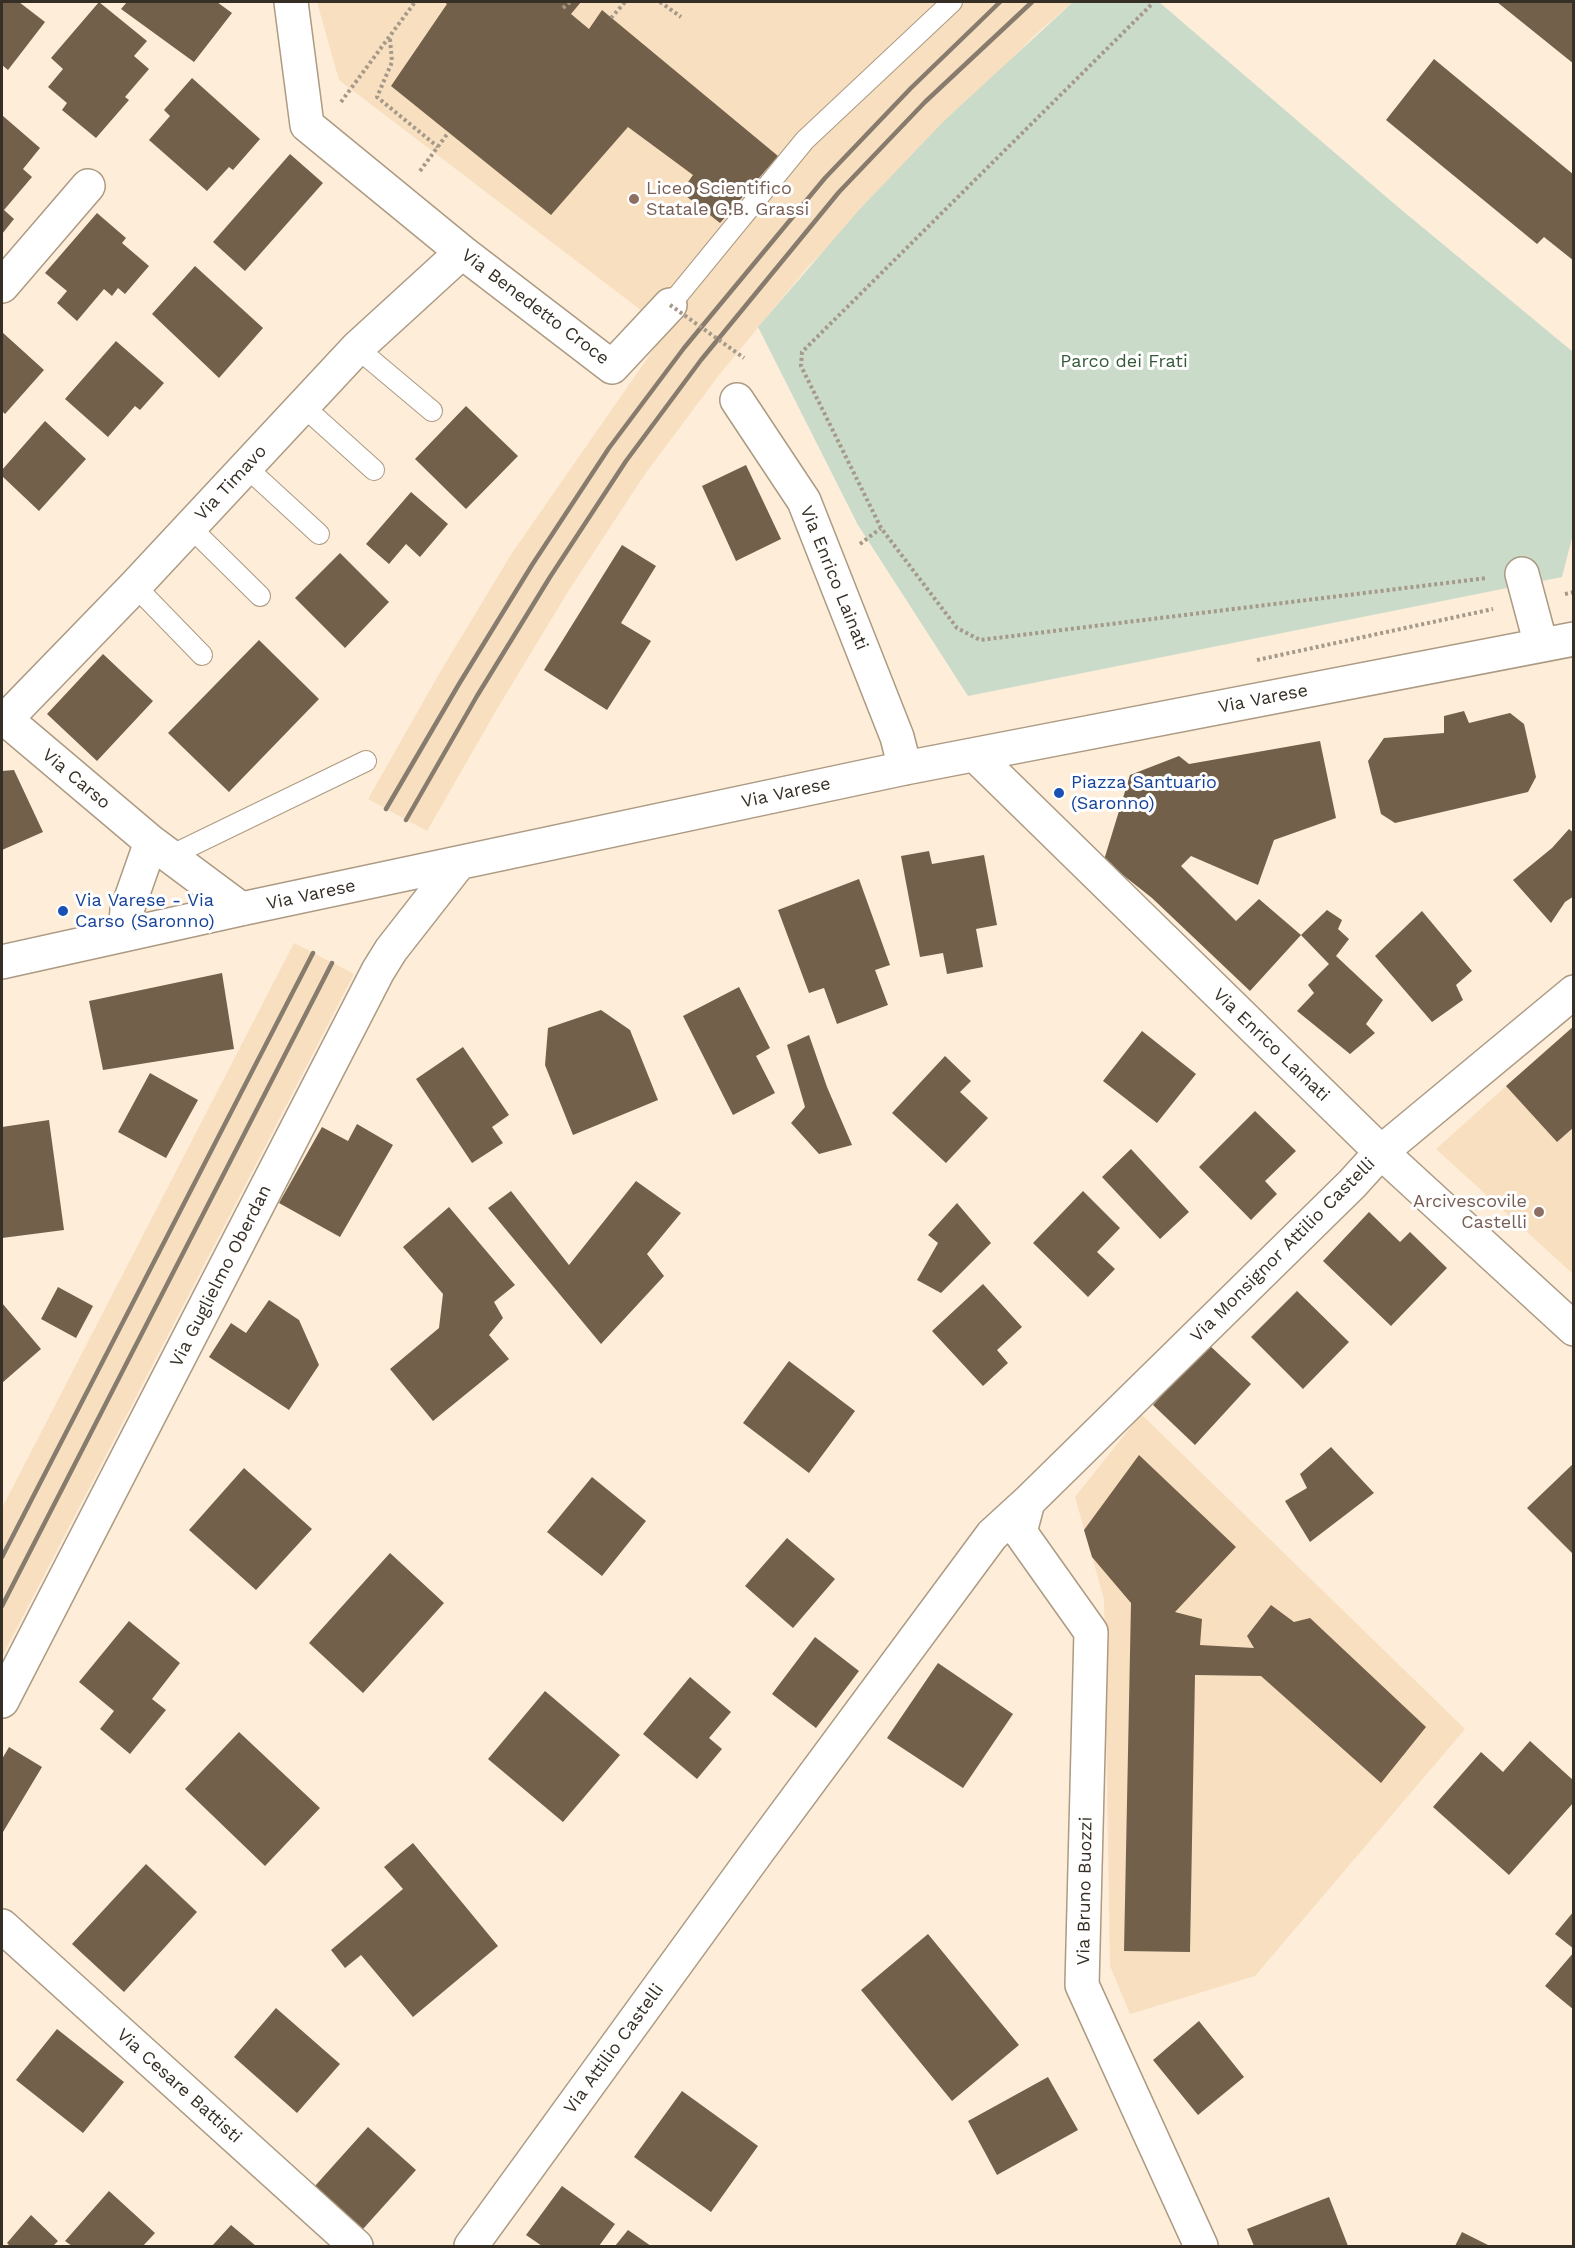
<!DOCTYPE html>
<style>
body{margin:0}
#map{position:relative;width:1575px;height:2248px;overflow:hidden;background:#fdedd9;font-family:"Work Sans",sans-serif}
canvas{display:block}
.frame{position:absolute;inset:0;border:3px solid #362f25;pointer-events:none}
</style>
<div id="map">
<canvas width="1575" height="2248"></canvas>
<div class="frame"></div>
</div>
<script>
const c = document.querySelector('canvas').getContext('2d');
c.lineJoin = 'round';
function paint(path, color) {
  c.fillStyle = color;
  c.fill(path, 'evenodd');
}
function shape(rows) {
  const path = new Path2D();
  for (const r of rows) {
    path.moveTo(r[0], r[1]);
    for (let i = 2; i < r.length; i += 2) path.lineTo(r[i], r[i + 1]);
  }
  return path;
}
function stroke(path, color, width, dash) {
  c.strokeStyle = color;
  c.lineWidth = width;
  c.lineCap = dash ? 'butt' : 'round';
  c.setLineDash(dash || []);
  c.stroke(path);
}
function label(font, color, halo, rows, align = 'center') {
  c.font = font + ' "Work Sans",sans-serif';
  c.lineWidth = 6;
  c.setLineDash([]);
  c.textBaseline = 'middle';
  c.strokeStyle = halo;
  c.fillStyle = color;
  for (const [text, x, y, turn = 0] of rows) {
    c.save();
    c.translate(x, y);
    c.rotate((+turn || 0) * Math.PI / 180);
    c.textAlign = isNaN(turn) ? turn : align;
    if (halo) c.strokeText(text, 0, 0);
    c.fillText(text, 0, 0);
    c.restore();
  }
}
const built = shape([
 [317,2,1073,2,1036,34,807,268,719,375,645,474,569,590,497,709,427,831,368,799,439,674,512,553,667,330,339,80],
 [294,943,354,974,2,1657,2,1508],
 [1573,1026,1573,1274,1436,1149],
 [1141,1414,1465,1729,1255,1976,1130,2014,1110,1966,1104,1599,1075,1497]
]);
const green = shape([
 [1073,2,1159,2,1398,207,1573,352,1573,534,1562,577,968,696,858,525,758,327,859,210,944,121]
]);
const building = shape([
 [2,2,19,2,45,22,8,70,2,65],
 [99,2,147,41,134,56,149,69,125,97,129,100,96,138,62,110,67,103,48,87,63,69,51,58],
 [127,2,217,2,232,13,194,62,121,9],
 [444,2,581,2,571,14,589,29,602,10,778,156,720,223,681,192,693,175,628,127,551,215,391,86,447,4],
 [1497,2,1574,2,1574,64],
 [1434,59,1574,175,1574,261,1544,237,1537,244,1386,120],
 [192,78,260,139,233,170,229,167,207,191,149,140,170,116,164,110],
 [3,116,40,148,23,169,32,177,4,210,14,219,2,234,2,118],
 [290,154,323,183,245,271,213,242],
 [97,213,126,238,122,243,149,266,125,294,118,288,112,296,104,289,77,321,57,303,67,291,45,273],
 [195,266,263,328,219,378,152,314],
 [2,332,44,370,5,414,2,411],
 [116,341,164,383,140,410,135,406,108,437,65,399],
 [466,406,518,456,466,509,415,459],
 [45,421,86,459,39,511,2,476,2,470],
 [746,465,781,539,736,561,702,486],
 [411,492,448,524,420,557,406,544,389,564,366,544],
 [622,545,656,566,621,623,651,641,607,710,544,670],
 [340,553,389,602,345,648,295,598],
 [259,640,319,699,229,792,168,733],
 [103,654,153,701,97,761,47,714],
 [1464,711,1469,723,1510,713,1524,724,1536,777,1528,792,1395,823,1381,814,1368,761,1384,738,1444,733,1444,716],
 [1320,741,1336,818,1274,840,1258,885,1191,856,1181,866,1236,921,1259,899,1301,935,1250,991,1152,898,1104,860,1130,775,1179,756,1189,764],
 [14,770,43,832,2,850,2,771],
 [1569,829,1574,833,1574,896,1565,902,1551,923,1513,880,1552,848],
 [929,851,932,864,984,855,997,925,976,929,983,967,947,974,943,953,920,957,901,856],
 [859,879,890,965,875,970,888,1005,837,1024,824,988,809,993,778,910],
 [1327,910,1342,920,1338,929,1349,939,1336,956,1383,1000,1366,1024,1375,1033,1350,1054,1297,1011,1314,993,1308,985,1329,964,1301,935],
 [1422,911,1472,971,1456,985,1463,1000,1432,1022,1375,956],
 [222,973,234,1049,103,1070,89,1001],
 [739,987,770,1048,756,1056,775,1093,733,1115,683,1016],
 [601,1010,630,1030,658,1100,573,1135,545,1065,548,1028],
 [1574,1026,1574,1127,1557,1142,1506,1086],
 [1142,1031,1196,1074,1157,1123,1103,1081],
 [809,1035,827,1087,852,1145,819,1154,791,1123,805,1107,787,1045],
 [463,1047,509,1115,492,1127,503,1143,472,1163,416,1079],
 [945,1056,971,1081,960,1092,988,1118,946,1163,892,1113],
 [150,1073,198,1100,166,1158,118,1132],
 [1255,1111,1296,1151,1265,1181,1277,1194,1251,1220,1199,1167],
 [49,1120,64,1230,2,1238,2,1127],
 [357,1124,393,1145,340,1237,279,1203,322,1127,348,1141],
 [1131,1149,1189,1212,1160,1239,1102,1177],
 [636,1181,681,1213,647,1254,664,1276,601,1344,488,1208,511,1191,569,1265],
 [1083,1191,1120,1228,1097,1252,1115,1269,1088,1297,1033,1243],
 [957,1203,991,1243,941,1293,917,1280,938,1243,928,1235],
 [449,1207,515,1285,494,1302,503,1318,489,1335,509,1359,433,1421,390,1369,439,1328,443,1294,403,1247],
 [1369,1212,1400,1242,1410,1232,1447,1268,1391,1326,1323,1261],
 [983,1284,1022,1327,997,1350,1008,1363,983,1386,932,1331],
 [58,1287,93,1306,76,1338,41,1319],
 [1297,1291,1349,1342,1303,1389,1251,1337],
 [269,1300,299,1320,319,1365,289,1410,209,1357,231,1323,246,1333],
 [2,1303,41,1349,2,1383],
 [1208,1344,1251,1384,1195,1445,1153,1405],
 [789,1361,855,1411,809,1473,743,1423],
 [1331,1447,1374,1493,1310,1542,1285,1501,1307,1488,1300,1474],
 [1139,1455,1236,1547,1175,1612,1202,1619,1200,1645,1254,1648,1247,1636,1271,1605,1294,1622,1310,1618,1426,1727,1381,1783,1261,1676,1195,1675,1190,1952,1124,1951,1131,1603,1092,1557,1084,1530],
 [1574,1463,1574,1555,1527,1508],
 [244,1468,312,1529,256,1590,189,1530],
 [592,1477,646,1521,602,1576,547,1532],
 [787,1538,835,1579,793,1628,745,1586],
 [390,1553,444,1603,363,1693,309,1643],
 [129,1621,180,1663,152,1699,166,1710,130,1754,100,1729,114,1711,79,1682],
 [815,1637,859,1671,816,1728,772,1694],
 [938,1663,1013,1714,963,1788,887,1738],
 [690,1677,731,1712,709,1738,722,1749,697,1779,643,1734],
 [545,1691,620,1755,563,1822,488,1759],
 [239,1732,320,1808,265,1866,185,1789],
 [1530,1741,1574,1781,1574,1802,1509,1875,1433,1807,1481,1752,1503,1772],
 [9,1747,42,1767,3,1832,2,1831,2,1759],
 [413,1843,498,1946,413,2017,361,1955,345,1968,331,1950,403,1889,384,1867],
 [146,1864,197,1912,124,1992,72,1944],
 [1574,1911,1574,1949,1555,1934],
 [928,1934,1019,2045,952,2101,861,1990],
 [1574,1952,1574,2010,1545,1986],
 [276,2008,340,2064,297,2113,234,2057],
 [1199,2021,1244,2077,1198,2115,1153,2060],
 [57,2029,124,2082,83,2133,16,2080],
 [1048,2077,1078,2130,997,2175,968,2121],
 [682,2091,758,2146,711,2212,634,2157],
 [368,2127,416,2170,363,2229,315,2186],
 [562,2186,615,2224,599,2246,542,2246,526,2235],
 [109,2191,155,2233,143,2246,72,2246,65,2241],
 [1329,2197,1348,2246,1254,2246,1247,2229],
 [31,2215,58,2241,53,2246,10,2246,7,2243],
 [231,2225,256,2246,212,2246],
 [628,2230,651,2246,615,2246],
 [1462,2232,1490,2246,1455,2246]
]);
const path = shape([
 [660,2,681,17],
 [1151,5,802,352,801,366,881,528,957,628,980,640,1487,578],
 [563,8,570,2],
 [611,18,625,2],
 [390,39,392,62,377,97,438,147],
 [341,102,415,2],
 [420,171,448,133],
 [860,544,881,528],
 [1565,594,1574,592],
 [1257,660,1493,609]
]);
const lane = shape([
 [670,305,805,140,952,2],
 [357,348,432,411],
 [303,406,374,470],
 [246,467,319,534],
 [190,527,260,596],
 [135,586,202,655],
 [170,856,366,761]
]);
const street = shape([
 [291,2,307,125,462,252,612,367,670,305],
 [2,286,88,186],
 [737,400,804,501,897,737,905,768],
 [1522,574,1541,645],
 [2,716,151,842,241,909],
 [6,719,135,586,357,348,462,252],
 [975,755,1381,1152,1574,1329],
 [125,934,127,910,151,842],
 [2,962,241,909,905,768,1574,639],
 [2,1701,378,971,391,950,459,863],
 [2,1926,356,2246],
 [471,2246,758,1851,992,1535,1028,1502],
 [1201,2246,1082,1985,1091,1632,1020,1532,1028,1502,1352,1184,1381,1152,1574,992]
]);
const rail = shape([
 [386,809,459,684,532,565,609,448,684,348,825,178,911,88,1000,2],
 [406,820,477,696,550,577,626,461,701,360,839,192,925,102,1032,2],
 [2,1557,313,953],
 [2,1606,332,963]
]);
const pathBridge = shape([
 [670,305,744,358]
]);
const markers = [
 [634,199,6,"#8d6e63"],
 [1059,793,6,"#1a4fb4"],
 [63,911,6,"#1a4fb4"],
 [1539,1212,6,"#8d6e63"]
];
const educationNames = [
 ["Liceo Scientifico",646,189],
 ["Statale G.B. Grassi",646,210],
 ["Arcivescovile",1527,1202,"right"],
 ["Castelli",1527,1223,"right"]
];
const streetNames = [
 ["Via Benedetto Croce",535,307,37],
 ["Via Timavo",231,483,-47],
 ["Via Enrico Lainati",834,578,68],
 ["Via Varese",1263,699,-11],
 ["Via Carso",76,779,40],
 ["Via Varese",786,793,-12],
 ["Via Varese",311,895,-12],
 ["Via Enrico Lainati",1271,1045,44],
 ["Via Monsignor Attilio Castelli",1283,1250,-45],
 ["Via Guglielmo Oberdan",221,1276,-63],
 ["Via Bruno Buozzi",1085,1891,-89],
 ["Via Attilio Castelli",614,2049,-54],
 ["Via Cesare Battisti",179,2086,42]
];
const parkNames = [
 ["Parco dei Frati",1124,362]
];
const transitNames = [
 ["Piazza Santuario",1071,783],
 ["(Saronno)",1071,804],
 ["Via Varese - Via",75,901],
 ["Carso (Saronno)",75,922]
];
paint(built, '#f8dfc0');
paint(green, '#cadbca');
paint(building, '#72604a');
stroke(lane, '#ac9a82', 22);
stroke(street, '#ac9a82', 36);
stroke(path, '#a59989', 4, [3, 3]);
stroke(lane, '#fff', 20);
stroke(street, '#fff', 33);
stroke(rail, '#867b6d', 4.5);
stroke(pathBridge, '#a59989', 4, [3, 3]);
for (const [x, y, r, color] of markers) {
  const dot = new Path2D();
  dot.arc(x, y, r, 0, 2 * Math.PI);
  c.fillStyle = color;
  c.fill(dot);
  stroke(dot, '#fff', 2);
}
label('18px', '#785e54', '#fff', educationNames, 'left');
label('18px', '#362f25', '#fff', streetNames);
label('18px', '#355a37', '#fff', parkNames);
label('18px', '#164399', '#fff', transitNames, 'left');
</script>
